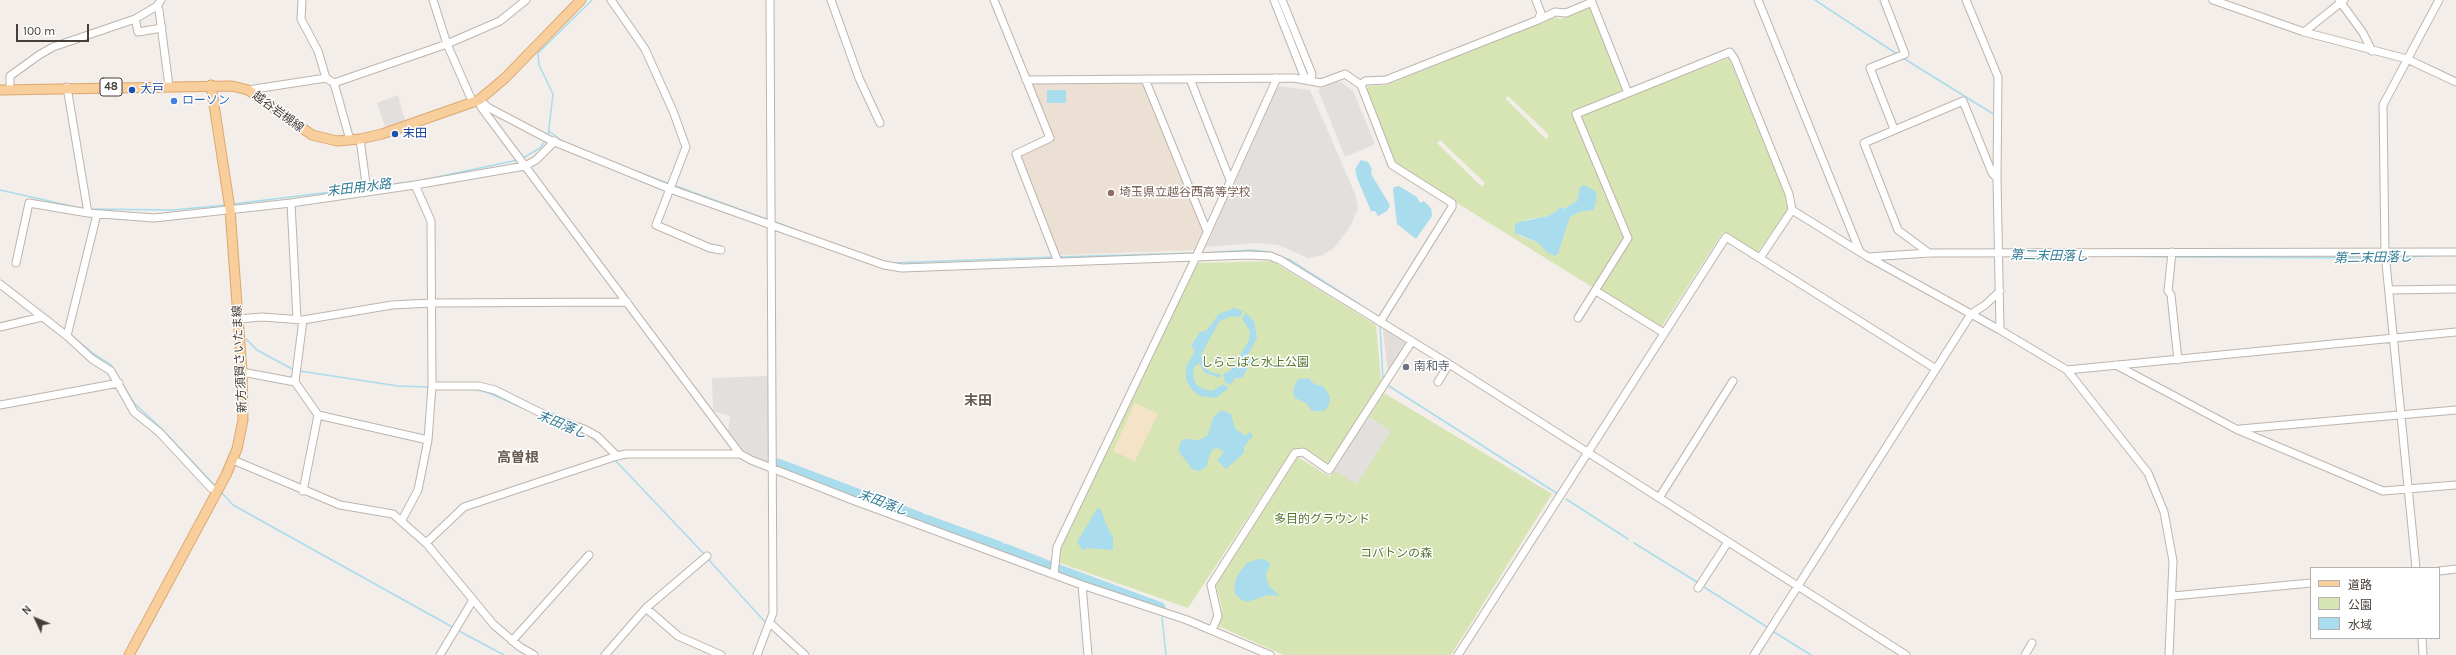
<!DOCTYPE html>
<meta charset="utf-8">
<style>
body{margin:0}
#map{position:relative;width:2456px;height:655px;overflow:hidden;background:#f3eee9;font-family:Karla,"Noto Sans JP",sans-serif}
canvas{display:block}
.legend{position:absolute;left:2310px;top:567px;width:130px;height:72px;box-sizing:border-box;background:#fff;border:1px solid #b5b2af;margin:0;padding:5px 7px;list-style:none;font-size:12px;color:#463e37}
.legend li{display:flex;align-items:center;gap:8px;height:20px}
.legend b{width:20px;border:1px solid #b5b2af}
.north{position:absolute;left:16px;top:599px;width:40px;height:40px;-webkit-text-stroke:3px #fff;paint-order:stroke;rotate:314deg;font-size:11px;font-weight:700;line-height:16px;text-align:center;color:#463e37}
.north::after{content:'';display:block;margin:auto;width:14px;height:18px;background:#463e37;clip-path:polygon(50% 0,100% 100%,50% 72%,0 100%)}
.scale{position:absolute;left:16px;top:24px;width:73px;height:18px;box-sizing:border-box;border:2px solid #463e37;border-top:0;padding-left:5px;font-size:12px;line-height:14px;white-space:nowrap;color:#463e37;-webkit-text-stroke:3px #fff;paint-order:stroke}
</style>
<div id="map">
<canvas width="2456" height="655"></canvas>
<ul class="legend">
<li><b style="height:5px;background:#f8ce9d"></b>道路</li>
<li><b style="height:11px;background:#d7e5b4"></b>公園</li>
<li><b style="height:11px;background:#a9dcec"></b>水域</li>
</ul>
<div class="north">N</div>
<div class="scale">100 m</div>
</div>
<script>
const c = document.querySelector('canvas').getContext('2d');
c.lineJoin = 'round';
function paint(path, color) {
  c.fillStyle = color;
  c.fill(path, 'evenodd');
}
function shape(rows) {
  const path = new Path2D();
  for (const r of rows) {
    path.moveTo(r[0], r[1]);
    for (let i = 2; i < r.length; i += 2) path.lineTo(r[i], r[i + 1]);
  }
  return path;
}
function stroke(path, color, width, dash) {
  c.strokeStyle = color;
  c.lineWidth = width;
  c.lineCap = dash ? 'butt' : 'round';
  c.setLineDash(dash || []);
  c.stroke(path);
}
function label(font, color, halo, rows, align = 'center') {
  c.font = font + ' Karla,"Noto Sans JP",sans-serif';
  c.lineWidth = 3;
  c.setLineDash([]);
  c.textBaseline = 'middle';
  c.strokeStyle = halo;
  c.fillStyle = color;
  for (const [text, x, y, turn = 0] of rows) {
    c.save();
    c.translate(x, y);
    c.rotate((+turn || 0) * Math.PI / 180);
    c.textAlign = isNaN(turn) ? turn : align;
    if (halo) c.strokeText(text, 0, 0);
    c.fillText(text, 0, 0);
    c.restore();
  }
}
const industrial = shape([
 [1384,329,1408,344,1388,374,1383,330]
]);
const education = shape([
 [1142,82,1203,230,1195,250,1060,255,1019,156,1021,153,1053,141,1030,85,1033,83]
]);
const green = shape([
 [1590,8,1623,90,1622,94,1572,114,1626,239,1595,289,1393,163,1365,91,1369,86,1387,85,1554,17,1560,19],
 [1508,96,1545,131,1549,136,1546,139,1506,99],
 [1440,140,1485,183,1482,187,1437,143],
 [1579,193,1597,196,1594,210,1579,212,1570,217,1558,254,1552,255,1537,242,1519,236,1524,220,1548,216,1558,211,1560,207,1564,209,1577,201],
 [1729,58,1790,206,1757,253,1723,232,1660,329,1600,290,1632,237,1580,115],
 [1272,261,1376,325,1381,381,1331,462,1329,464,1302,447,1292,450,1188,608,1060,563,1060,548,1197,263],
 [1384,393,1552,494,1451,655,1284,655,1218,626,1222,609,1216,585,1298,457,1330,477]
]);
const sand = shape([
 [1135,403,1158,414,1135,461,1113,451]
]);
const parking = shape([
 [1336,82,1341,82,1353,91,1375,144,1345,157,1318,90],
 [1278,86,1310,90,1356,196,1358,209,1349,228,1334,248,1323,255,1308,258,1278,245,1255,243,1206,247],
 [398,95,405,120,385,127,377,103],
 [768,376,768,463,753,458,740,448,728,432,730,416,713,411,712,378],
 [1368,416,1391,431,1357,484,1333,470]
]);
const water = shape([
 [1047,90,1066,90,1066,103,1047,103],
 [1361,160,1368,162,1372,169,1371,174,1390,205,1387,211,1378,216,1375,211,1371,211,1357,178,1355,169],
 [1584,185,1595,191,1597,196,1594,210,1579,212,1570,217,1558,254,1555,256,1548,253,1537,242,1515,233,1515,225,1519,222,1548,216,1557,211,1560,207,1564,209,1577,201,1580,187],
 [1399,186,1417,197,1420,203,1424,201,1431,208,1432,216,1416,239,1397,224,1393,190,1394,187],
 [1234,308,1243,311,1240,317,1231,316,1219,322,1201,355,1206,369,1213,373,1220,374,1220,378,1205,373,1199,363,1194,367,1193,375,1196,384,1203,389,1212,391,1223,384,1229,388,1216,398,1200,396,1192,390,1186,380,1186,367,1195,351,1191,346,1200,332,1206,331,1219,314],
 [1246,313,1254,321,1257,338,1247,356,1251,362,1242,378,1235,378,1231,385,1225,382,1223,374,1231,370,1249,340,1250,331,1242,319],
 [1309,378,1314,384,1323,386,1330,396,1329,405,1324,411,1312,411,1306,403,1295,398,1293,393,1295,383,1299,379],
 [1221,410,1231,414,1235,428,1245,436,1250,432,1253,436,1244,447,1244,453,1226,469,1217,460,1224,452,1216,447,1210,453,1207,466,1200,471,1193,470,1179,452,1180,443,1184,439,1199,440,1208,435,1213,418],
 [1098,507,1102,512,1105,522,1113,537,1113,550,1086,548,1083,551,1077,542],
 [1259,559,1265,559,1271,565,1266,572,1267,580,1269,586,1280,596,1268,595,1247,602,1242,600,1235,594,1234,586,1237,576,1247,563]
]);
const stream = shape([
 [1815,0,1897,54],
 [1903,58,1995,115],
 [549,131,562,141],
 [548,136,553,94,539,65,538,53,592,0],
 [523,158,540,148,546,140],
 [638,172,670,184],
 [673,185,769,220],
 [368,187,418,181,518,160],
 [0,190,80,208],
 [233,204,364,188],
 [90,209,173,210,226,205],
 [773,221,807,234],
 [1201,253,1252,250,1270,252,1290,260,1359,304],
 [2119,256,2169,257],
 [1059,257,1195,253],
 [2173,257,2383,258],
 [2387,258,2445,255],
 [891,263,1054,257],
 [1380,325,1383,381],
 [72,336,94,354,111,365,134,403,163,430,216,487],
 [246,339,257,350,294,370],
 [300,371,398,386,429,387],
 [1389,386,1558,494],
 [474,389,489,393,525,409],
 [578,431,586,434],
 [591,437,602,446],
 [615,460,705,555],
 [221,492,233,505,454,628],
 [1566,499,1628,539],
 [1634,543,1697,582],
 [708,559,766,623],
 [1704,587,1767,627],
 [1162,617,1166,655],
 [457,630,504,655],
 [1774,632,1811,655]
]);
const river = shape([
 [778,463,921,517],
 [926,519,1000,546],
 [1005,548,1051,566],
 [1059,569,1161,607]
]);
const minor = shape([
 [302,0,301,19,318,51,326,78],
 [433,0,447,44,473,103],
 [611,0,645,49,673,111,686,147,656,225,710,248,721,250],
 [831,0,859,78,880,123],
 [994,0,1050,138,1016,154,1058,262],
 [1274,0,1304,76,1310,81],
 [1282,0,1312,74,1310,81],
 [1591,0,1628,93],
 [1758,0,1860,252],
 [1884,0,1905,54,1870,68,1894,129],
 [1966,0,1998,77,1997,178,2000,330],
 [2213,0,2304,32,2407,59,2456,82],
 [2339,0,2363,33,2372,51],
 [157,6,159,10,169,86],
 [135,19,138,32,162,28],
 [1538,20,1555,12,1566,13,1592,2],
 [2304,32,2344,0],
 [1145,79,1207,231],
 [1190,79,1230,180],
 [1026,80,1294,78,1321,83,1345,74,1361,85],
 [334,83,350,140],
 [67,87,88,213],
 [10,88,10,76,39,55,53,47,135,19,157,6,161,0],
 [248,90,326,78,334,83,447,44,500,21,526,0],
 [479,100,489,108,550,140,670,189,884,265,902,268,1248,255,1270,256,1280,260,1449,364,1906,655],
 [479,100,481,107,740,454,751,460,855,501,1082,585,1187,620,1270,655],
 [360,139,367,191],
 [291,203,297,319],
 [1792,210,1868,257,2000,330,2067,370,2148,473,2164,512,2173,561,2169,655],
 [2172,252,2168,291,2171,295,2178,360],
 [1929,253,1898,230,1864,143,1963,101,1992,173,1997,178],
 [1868,257,1929,253,2456,252],
 [16,263,29,203,88,213,154,218,291,203,415,185,525,166,536,160,555,141],
 [0,284,67,336,92,359,111,371,134,412,159,432,211,488,217,491],
 [2389,290,2456,289],
 [1596,291,1664,333],
 [1578,318,1628,238,1576,114,1730,52,1735,60,1789,194,1792,210,1760,258],
 [238,319,262,317,303,320,392,305,431,303,627,302],
 [1380,322,1452,207,1452,203,1392,165,1361,85,1365,81,1386,80,1538,20,1541,13,1536,0],
 [0,327,42,317],
 [67,336,97,214],
 [2116,365,2236,429,2383,491,2456,485],
 [2067,370,2456,332],
 [242,372,295,382,318,415,428,440],
 [295,382,303,320],
 [1438,382,1449,364],
 [432,386,479,386,495,390,547,416,584,429,597,436,617,456],
 [0,405,119,383],
 [2240,429,2456,410],
 [233,460,340,505,393,514,426,543,494,625,520,647,534,655],
 [303,491,318,415],
 [1659,498,1733,381],
 [402,520,418,490,428,440,432,386,431,221,415,185],
 [426,543,464,507,617,456,626,454,740,454],
 [2416,568,2385,253,2383,105,2439,0],
 [2439,571,2456,569],
 [1054,574,1057,547,1196,257,1277,78],
 [1082,585,1088,655],
 [1698,588,1728,542],
 [2173,596,2311,583],
 [646,608,678,636,721,655],
 [770,623,805,655],
 [1212,630,1218,616,1211,585,1295,453,1303,452,1329,470,1412,341],
 [2422,638,2423,655],
 [512,641,589,555],
 [440,655,473,600],
 [605,655,646,608,707,556],
 [757,655,773,613,770,0],
 [1458,655,1726,237,1936,369],
 [1754,655,1971,314,1985,305,2000,291],
 [2025,655,2032,643]
]);
const major = shape([
 [0,90,232,86,248,90,312,135,337,141,360,139,382,134,479,100,505,78,581,0],
 [129,655,226,475,237,449,243,420,242,372,230,209,211,85]
]);
const markers = [
 [132,90,4,"#1a4fb4"],
 [174,101,4,"#3f7fe0"],
 [395,134,4,"#1a4fb4"],
 [1111,193,4,"#8d6e63"],
 [1406,367,4,"#6b7280"]
];
const shields = [
 [111,87,22]
];
const shieldNames = [
 ["48",111,87]
];
const transitNames = [
 ["大戸",140,90],
 ["末田",403,134]
];
const shopNames = [
 ["ローソン",182,101]
];
const streetNames = [
 ["越谷岩槻線",278,112,36],
 ["新方須賀さいたま線",240,359,-93]
];
const educationNames = [
 ["埼玉県立越谷西高等学校",1119,193]
];
const parkNames = [
 ["しらこばと水上公園",1255,363],
 ["多目的グラウンド",1322,520],
 ["コバトンの森",1396,554]
];
const worshipNames = [
 ["南和寺",1414,367]
];
const waterNames = [
 ["末田用水路",359,188,-7],
 ["第二末田落し",2049,256,1],
 ["第二末田落し",2373,258,-1],
 ["末田落し",562,425,23],
 ["末田落し",883,503,21]
];
const quarterNames = [
 ["末田",978,401],
 ["高曽根",518,458]
];
paint(industrial, '#e3ddda');
paint(education, '#ebe0d3');
paint(green, '#d7e5b4');
paint(sand, '#f5e3c7');
paint(parking, '#e2dfdd');
paint(water, '#a9dcec');
stroke(stream, '#a9dcec', 1.5);
stroke(river, '#a9dcec', 9);
stroke(minor, '#beb4ac', 9);
stroke(major, '#dca76e', 11);
stroke(minor, '#fff', 7);
stroke(major, '#f8ce9d', 9);
for (const [x, y, r, color] of markers) {
  const dot = new Path2D();
  dot.arc(x, y, r, 0, 2 * Math.PI);
  c.fillStyle = color;
  c.fill(dot);
  stroke(dot, '#fff', 1.5);
}
for (const [x, y, w] of shields) {
  const box = new Path2D();
  box.roundRect(x - w / 2, y - 9, w, 18, 3);
  c.fillStyle = '#fff';
  c.fill(box);
  stroke(box, '#463e37', 1);
}
label('bold 11px', '#463e37', null, shieldNames);
label('12px', '#164399', '#fff', transitNames, 'left');
label('12px', '#366cbe', '#fff', shopNames, 'left');
label('12px', '#463e37', '#fff', streetNames);
label('12px', '#785e54', '#fff', educationNames, 'left');
label('12px', '#55742e', '#fff', parkNames);
label('12px', '#5b616d', '#fff', worshipNames, 'left');
label('italic 13px', '#317c94', '#fff', waterNames);
label('bold 14px', '#685a4f', '#fff', quarterNames);
</script>
